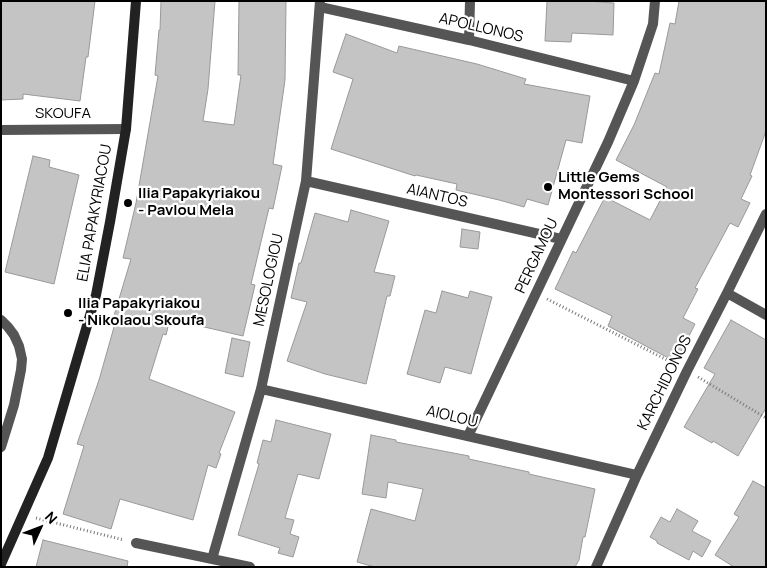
<!DOCTYPE html>
<style>
body{margin:0}
#map{position:relative;width:767px;height:568px;overflow:hidden;background:#fff;font-family:Manrope,sans-serif}
canvas{display:block}
.frame{position:absolute;inset:0;border:2px solid #000;pointer-events:none}
.north{position:absolute;left:15px;top:503px;width:50px;height:50px;-webkit-text-stroke:4px #fff;paint-order:stroke;rotate:47deg;font-size:14px;font-weight:700;line-height:20px;text-align:center;color:#000}
.north::after{content:'';display:block;margin:auto;width:18px;height:22px;background:#000;clip-path:polygon(50% 0,100% 100%,50% 72%,0 100%)}
</style>
<div id="map">
<canvas width="767" height="568"></canvas>
<div class="frame"></div>
<div class="north">N</div>
</div>
<script>
const c = document.querySelector('canvas').getContext('2d');
c.lineJoin = 'round';
function paint(path, color) {
  c.fillStyle = color;
  c.fill(path, 'evenodd');
}
function shape(rows) {
  const path = new Path2D();
  for (const r of rows) {
    path.moveTo(r[0], r[1]);
    for (let i = 2; i < r.length; i += 2) path.lineTo(r[i], r[i + 1]);
  }
  return path;
}
function stroke(path, color, width, dash) {
  c.strokeStyle = color;
  c.lineWidth = width;
  c.lineCap = dash ? 'butt' : 'round';
  c.setLineDash(dash || []);
  c.stroke(path);
}
function label(font, color, halo, rows, align = 'center') {
  c.font = font + ' Manrope,sans-serif';
  c.lineWidth = 4.5;
  c.setLineDash([]);
  c.textBaseline = 'middle';
  c.strokeStyle = halo;
  c.fillStyle = color;
  for (const [text, x, y, turn = 0] of rows) {
    c.save();
    c.translate(x, y);
    c.rotate((+turn || 0) * Math.PI / 180);
    c.textAlign = isNaN(turn) ? turn : align;
    if (halo) c.strokeText(text, 0, 0);
    c.fillText(text, 0, 0);
    c.restore();
  }
}
const building = shape([
 [1,1,95,1,88,57,86,57,80,101,23,94,23,99,1,100,1,1],
 [161,1,215,1,208,89,203,121,234,125,241,75,238,75,239,1,286,1,285,80,273,164,282,166,273,209,269,208,251,284,255,285,243,336,170,319,166,335,163,334,149,379,235,412,219,453,221,454,216,468,208,465,193,520,120,499,111,529,63,514,84,446,77,444,99,380,116,320,113,319,131,259,123,258,136,203,158,76,155,75,159,30,160,30,161,1],
 [547,1,587,1,614,3,613,35,572,33,571,42,545,41,547,1],
 [679,1,766,1,766,131,750,175,752,176,741,199,750,203,738,227,730,223,695,288,698,289,683,318,695,324,676,362,608,326,612,316,555,289,573,251,576,253,605,197,650,220,667,187,616,160,634,125,655,73,659,74,670,23,675,24,679,1],
 [346,34,397,53,399,46,477,64,526,79,524,84,590,96,582,143,566,140,548,205,527,199,524,207,499,200,456,190,457,184,416,175,415,176,331,149,353,79,333,72,346,34],
 [33,156,50,160,49,167,79,175,54,284,5,272,33,156],
 [351,210,389,221,374,272,395,276,390,296,387,296,366,384,325,374,287,361,307,302,291,298,299,263,301,263,315,213,348,222,351,210],
 [462,229,480,232,478,249,460,247,462,229],
 [442,291,468,298,470,291,492,297,471,374,445,367,440,383,407,374,425,310,436,313,442,291],
 [731,320,766,340,766,408,738,456,713,441,712,443,684,427,715,374,704,368,731,320],
 [232,338,250,342,243,377,225,373,232,338],
 [276,420,331,434,319,479,298,474,285,518,294,520,290,534,299,537,293,557,278,553,280,548,238,535,259,464,257,463,263,440,271,442,276,420],
 [371,435,396,440,396,442,469,456,469,459,529,472,529,474,595,489,585,537,583,537,579,560,575,567,375,567,357,562,371,509,415,521,423,489,388,482,386,498,362,494,371,435],
 [753,481,766,488,766,567,734,567,715,555,739,517,734,514,753,481],
 [677,509,698,521,692,531,711,541,702,557,693,551,689,560,657,543,657,541,650,537,661,517,670,522,677,509],
 [43,540,128,561,127,567,36,567,43,540]
]);
const path = shape([
 [547,299,675,364],
 [698,377,766,418],
 [36,518,124,540]
]);
const minor = shape([
 [320,7,469,40,634,81],
 [469,40,470,1],
 [1,130,126,129],
 [306,181,561,239],
 [727,293,766,315],
 [1,320,8,327,14,335,19,346,22,359,21,370,14,405,1,447],
 [261,389,637,475],
 [468,436,608,142,634,81,653,24,655,1],
 [136,543,250,567],
 [212,559,261,389,306,181,320,1],
 [596,567,637,475,687,371,727,293,766,214]
]);
const secondary = shape([
 [1,564,48,458,96,295,110,222,126,129,136,1]
]);
const markers = [
 [548,187,5,"#000"],
 [128,203,5,"#000"],
 [68,313,5,"#000"]
];
const streetNames = [
 ["APOLLONOS",481,28,13],
 ["SKOUFA",63,114],
 ["AIANTOS",437,196,13],
 ["ELIA PAPAKYRIACOU",95,213,-80],
 ["PERGAMOU",537,256,-65],
 ["MESOLOGIOU",269,280,-78],
 ["KARCHIDONOS",665,383,-64],
 ["AIOLOU",452,417,13]
];
const poiNames = [
 ["Little Gems",558,178],
 ["Montessori School",558,195],
 ["Ilia Papakyriakou",138,194],
 ["- Pavlou Mela",138,211],
 ["Ilia Papakyriakou",78,304],
 ["- Nikolaou Skoufa",78,321]
];
paint(building, '#c4c4c4');
stroke(building, '#999', 1);
stroke(path, '#777', 3, [1, 2.5]);
stroke(minor, '#555', 10);
stroke(secondary, '#222', 10);
for (const [x, y, r, color] of markers) {
  const dot = new Path2D();
  dot.arc(x, y, r, 0, 2 * Math.PI);
  c.fillStyle = color;
  c.fill(dot);
  stroke(dot, '#fff', 2);
}
label('15px', '#000', '#fff', streetNames);
label('bold 15px', '#000', '#fff', poiNames, 'left');
</script>
